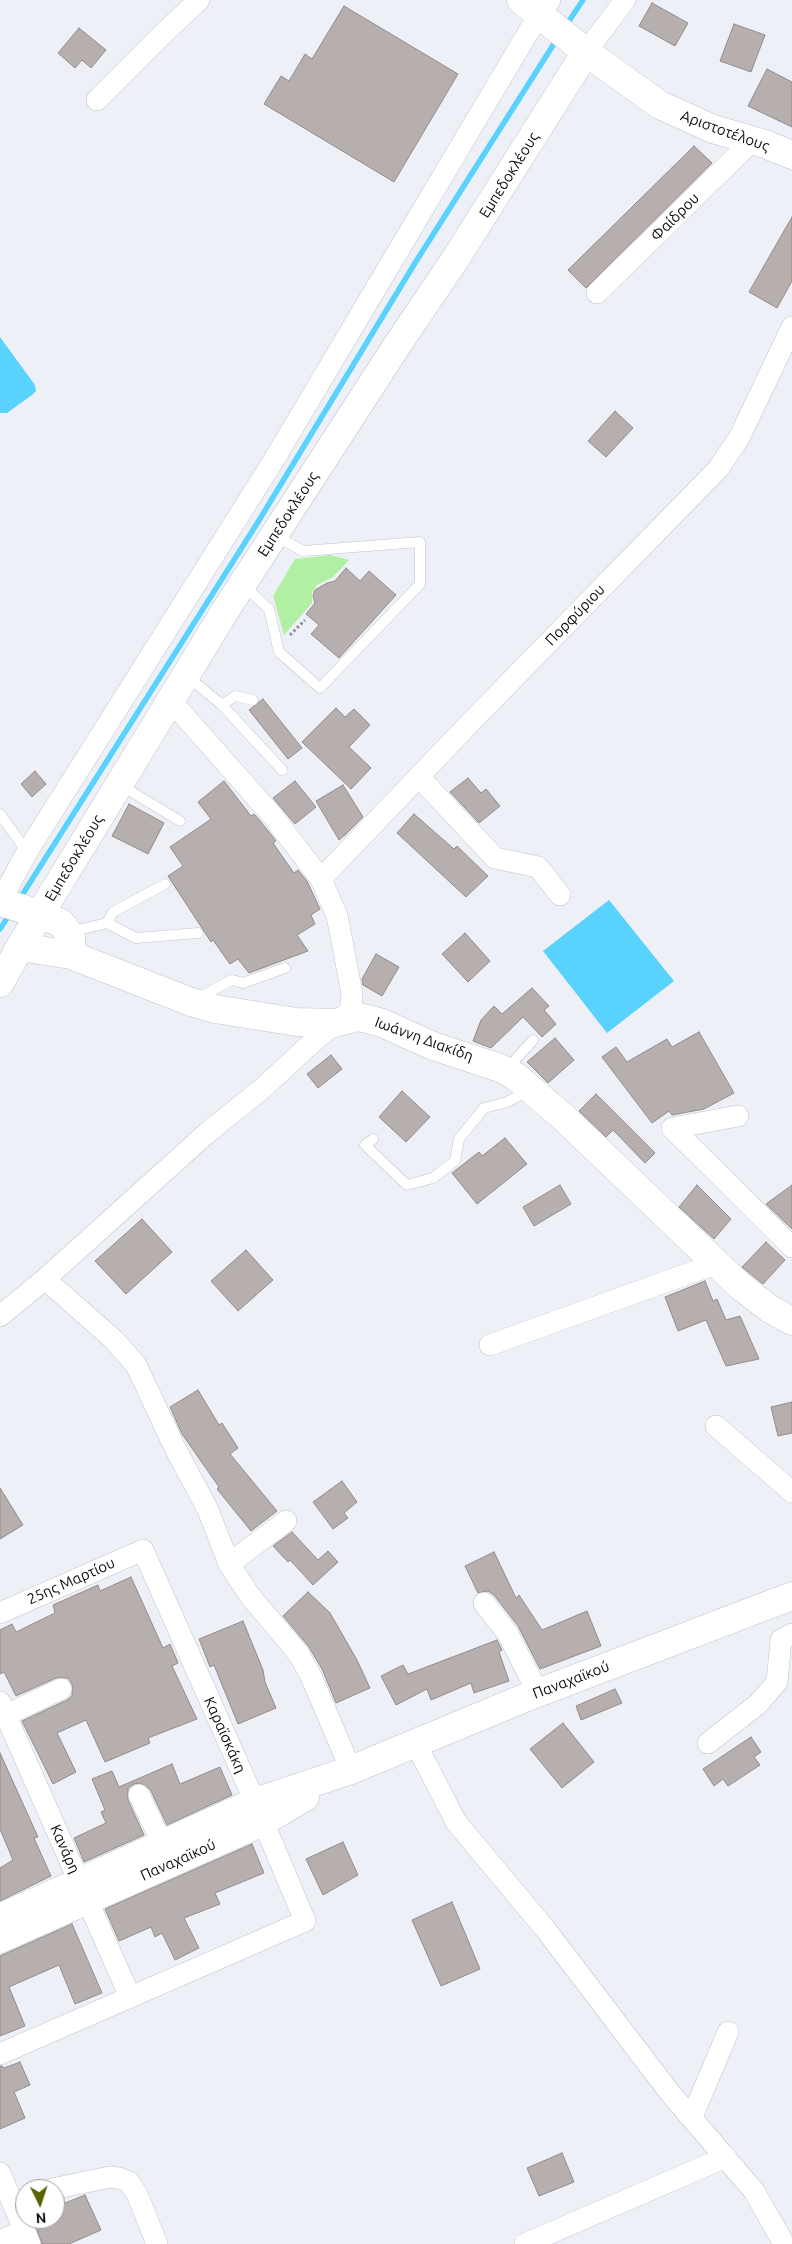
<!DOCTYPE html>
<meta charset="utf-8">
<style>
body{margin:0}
#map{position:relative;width:792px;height:2244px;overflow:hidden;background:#edf1f7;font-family:Ubuntu,sans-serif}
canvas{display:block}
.north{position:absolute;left:15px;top:2179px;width:50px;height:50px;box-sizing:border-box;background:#fff;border:1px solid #9d9e9f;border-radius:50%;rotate:176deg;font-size:14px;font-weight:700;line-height:20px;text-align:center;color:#0b0c0e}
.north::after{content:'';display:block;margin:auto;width:18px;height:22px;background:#586303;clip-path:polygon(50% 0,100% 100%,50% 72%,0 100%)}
</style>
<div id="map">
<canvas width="792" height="2244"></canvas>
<div class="north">N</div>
</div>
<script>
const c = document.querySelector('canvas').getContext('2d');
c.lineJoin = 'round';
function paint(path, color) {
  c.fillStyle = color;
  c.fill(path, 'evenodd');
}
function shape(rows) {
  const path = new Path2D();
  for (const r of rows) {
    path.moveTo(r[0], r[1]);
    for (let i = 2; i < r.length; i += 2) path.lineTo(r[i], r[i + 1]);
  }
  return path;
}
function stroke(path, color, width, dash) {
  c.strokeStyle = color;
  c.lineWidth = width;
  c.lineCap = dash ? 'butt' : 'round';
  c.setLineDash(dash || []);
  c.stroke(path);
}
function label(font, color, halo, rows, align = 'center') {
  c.font = font + ' Ubuntu,sans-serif';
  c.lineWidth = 5;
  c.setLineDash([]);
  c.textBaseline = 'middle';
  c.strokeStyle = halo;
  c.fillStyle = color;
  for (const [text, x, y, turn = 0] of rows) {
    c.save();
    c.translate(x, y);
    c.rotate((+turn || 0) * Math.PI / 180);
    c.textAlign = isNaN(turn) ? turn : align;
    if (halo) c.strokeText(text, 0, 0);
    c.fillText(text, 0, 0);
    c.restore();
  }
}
const green = shape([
 [331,555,349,560,333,577,317,585,312,593,312,603,284,635,273,596,295,559]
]);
const water = shape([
 [0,337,35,385,36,391,32,395,7,413,0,413],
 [609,900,674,981,607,1033,543,951]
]);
const stream = shape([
 [565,27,583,0],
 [19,900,258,522,415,263,557,39],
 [0,929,11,912]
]);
const building = shape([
 [652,3,688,23,675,46,639,26,652,3],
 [344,6,458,74,394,182,264,104,281,76,289,81,305,54,312,59,344,6],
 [734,24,765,35,751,72,720,61,734,24],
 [79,28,106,50,91,68,82,60,75,68,58,53,79,28],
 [767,69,792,82,792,127,748,106,767,69],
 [694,146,712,163,586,288,568,270,694,146],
 [792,217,792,281,777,308,749,292,792,217],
 [615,411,633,428,606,457,588,441,615,411],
 [346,568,360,581,369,571,396,595,339,658,311,634,319,625,306,614,315,603,313,596,315,590,327,583,335,581,346,568],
 [263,699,302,748,288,759,249,710,263,699],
 [336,708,345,717,354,709,370,725,349,747,371,768,351,789,302,742,336,708],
 [35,771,46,784,32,797,21,784,35,771],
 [468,778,481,793,486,789,500,806,479,823,450,792,468,778],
 [224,781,251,816,254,814,261,822,276,841,273,843,294,873,298,870,307,881,320,909,311,915,315,924,297,935,308,951,249,973,238,959,230,964,213,940,211,942,168,876,183,866,170,847,211,819,198,802,224,781],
 [295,781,316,807,295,824,273,798,295,781],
 [343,785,363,817,345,835,339,840,316,801,343,785],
 [129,804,164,823,148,854,112,836,129,804],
 [414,814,454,849,457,846,488,876,466,897,397,833,414,814],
 [465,933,490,961,468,982,442,954,465,933],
 [376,954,399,967,382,996,363,985,362,979,376,954],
 [532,988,549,1006,544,1010,556,1024,542,1037,523,1017,491,1048,473,1041,481,1020,494,1006,502,1014,532,988],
 [699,1032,734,1093,704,1109,672,1115,669,1111,652,1123,602,1057,616,1047,627,1062,667,1039,672,1047,699,1032],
 [555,1038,574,1060,548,1083,527,1062,555,1038],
 [331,1055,342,1069,318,1088,307,1074,331,1055],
 [402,1091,430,1117,406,1142,379,1117,402,1091],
 [596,1094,655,1153,645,1163,613,1130,606,1137,579,1111,596,1094],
 [505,1138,527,1164,477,1204,452,1173,479,1152,482,1156,505,1138],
 [560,1185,571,1204,534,1226,523,1207,560,1185],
 [697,1185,731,1219,714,1239,679,1207,697,1185],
 [792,1185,792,1229,766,1204,792,1185],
 [142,1219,172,1252,126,1294,95,1261,142,1219],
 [766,1242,785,1260,763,1284,742,1267,766,1242],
 [246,1250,273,1280,238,1311,211,1281,246,1250],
 [705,1281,713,1301,717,1299,726,1320,740,1316,759,1359,726,1366,706,1320,678,1331,665,1297,705,1281],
 [198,1390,219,1425,222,1423,238,1448,230,1454,277,1511,251,1531,217,1489,219,1487,182,1434,170,1407,198,1390],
 [792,1402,792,1433,778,1436,771,1407,792,1402],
 [342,1481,357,1502,344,1513,348,1518,333,1529,313,1502,342,1481],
 [0,1488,23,1525,0,1539,0,1488],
 [292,1532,318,1560,328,1551,338,1562,313,1585,290,1560,288,1562,273,1546,292,1532],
 [494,1552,516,1598,519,1595,542,1630,587,1611,601,1646,540,1669,518,1626,494,1595,488,1591,478,1593,465,1566,494,1552],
 [131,1577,163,1648,170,1644,178,1663,172,1666,197,1719,148,1738,150,1743,105,1762,86,1720,57,1733,76,1772,53,1784,22,1721,67,1700,72,1696,72,1684,68,1678,56,1678,16,1696,4,1672,0,1674,0,1630,12,1624,16,1632,55,1613,53,1605,98,1585,100,1591,131,1577],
 [308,1592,330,1613,357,1660,370,1688,336,1703,322,1669,309,1647,283,1616,308,1592],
 [243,1621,263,1670,265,1682,276,1708,238,1724,214,1665,210,1667,199,1639,243,1621],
 [497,1640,502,1650,499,1652,509,1681,474,1693,471,1683,431,1700,427,1689,396,1705,381,1676,403,1665,408,1674,497,1640],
 [615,1689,622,1703,581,1720,576,1706,615,1689],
 [563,1723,594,1762,562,1788,530,1749,563,1723],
 [751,1737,761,1752,754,1757,760,1765,728,1786,723,1779,714,1786,703,1769,751,1737],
 [0,1753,38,1837,34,1838,51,1876,0,1901,0,1868,13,1860,0,1829,0,1753],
 [172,1764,180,1784,220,1767,232,1795,167,1825,150,1789,140,1783,134,1784,128,1788,128,1800,144,1835,84,1862,74,1838,106,1823,101,1812,105,1810,92,1779,112,1771,119,1787,172,1764],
 [343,1842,358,1875,323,1895,306,1859,343,1842],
 [252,1844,264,1873,215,1893,220,1904,184,1918,199,1948,175,1960,162,1933,155,1937,151,1927,119,1941,105,1909,252,1844],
 [452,1902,480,1969,441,1986,412,1920,452,1902],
 [72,1924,102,1993,75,2004,59,1965,9,1987,25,2026,0,2036,0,1956,72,1924],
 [20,2062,30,2085,14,2092,25,2118,0,2129,0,2066,2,2066,4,2068,20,2062],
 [562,2153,574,2182,539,2196,527,2168,562,2153],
 [85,2195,101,2230,69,2244,42,2244,33,2219,55,2219,55,2207,85,2195]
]);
const path = shape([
 [290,635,305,620]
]);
const lane = shape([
 [243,585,269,609,279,652,320,688,420,584,420,542,303,551,274,535],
 [187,676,222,705,282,770],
 [222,705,235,696,253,700],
 [120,785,180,821],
 [0,814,27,852],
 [107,923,113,912,165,884],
 [69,929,82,929,107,923,136,938,198,933],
 [196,999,232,980,243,983,285,968],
 [507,1069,533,1040],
 [373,1139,365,1145,407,1185,433,1178,455,1161,459,1139,484,1108,507,1102,530,1090]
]);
const street = shape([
 [586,52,625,0],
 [97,100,167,30,199,0],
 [597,293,753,140],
 [419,777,495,858,538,867,560,895],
 [321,879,468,725,718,469,739,438,792,327],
 [0,902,27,852,272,463,529,31,550,0],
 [738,1116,672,1128,792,1247],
 [45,1279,114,1340,136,1365,175,1448,208,1510,229,1564,250,1596,298,1653,310,1674,351,1770],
 [0,1316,45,1279,207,1133,263,1088,316,1039,349,1012,351,1007,352,993,337,916,321,879,271,814,171,701],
 [490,1345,715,1264],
 [716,1426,792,1492],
 [229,1564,286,1521],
 [484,1603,508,1634,538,1693],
 [0,1613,143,1550,255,1802,305,1921,0,2054],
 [0,1702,130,1997],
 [6,1715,61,1689],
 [415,1742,456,1822,546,1930,670,2093,754,2191,784,2244],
 [708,1743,758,1704,777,1682,781,1640,792,1634],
 [139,1795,163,1845],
 [692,2117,728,2032],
 [0,2173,30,2244],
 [52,2189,110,2177,119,2178,129,2182,137,2194,157,2244],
 [0,2241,25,2230],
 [525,2244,726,2157]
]);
const secondary = shape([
 [521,0,586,52,660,105,713,129,765,144,792,155],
 [0,902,40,914,61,923,71,936,71,955,191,1002,215,1009,297,1022,335,1023,358,1017,368,1019,382,1023,433,1046,500,1068,515,1076,562,1116,739,1285,770,1309,792,1321],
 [20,947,71,955],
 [0,983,20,947,225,611,396,347,456,258,586,52],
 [0,1918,255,1802,351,1770,522,1699,792,1596],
 [0,1939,263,1822,305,1797]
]);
const streetNames = [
 ["Αριστοτέλους",725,131,20],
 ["Εμπεδοκλέους",509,175,-58],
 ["Φαίδρου",675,217,-45],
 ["Εμπεδοκλέους",288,514,-57],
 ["Πορφύριου",575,615,-46],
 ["Εμπεδοκλέους",74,858,-59],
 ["Ιωάννη Διακίδη",424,1039,20],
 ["25ης Μαρτίου",71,1581,-24],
 ["Παναχαϊκού",571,1680,-21],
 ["Καραϊσκάκη",225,1735,66],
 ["Κανάρη",65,1849,66],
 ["Παναχαϊκού",178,1860,-24]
];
paint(green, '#b1efa2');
paint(water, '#59d2fd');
stroke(stream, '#59d2fd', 5.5);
paint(building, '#b7afae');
stroke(building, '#938b8b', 1);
stroke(lane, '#c0c4ca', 11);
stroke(street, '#c0c4ca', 22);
stroke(secondary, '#c0c4ca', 29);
stroke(path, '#8c8f93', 3, [2.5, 2.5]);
stroke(lane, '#fff', 10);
stroke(street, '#fff', 21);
stroke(secondary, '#fff', 28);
label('15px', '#0b0c0e', '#fff', streetNames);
</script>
